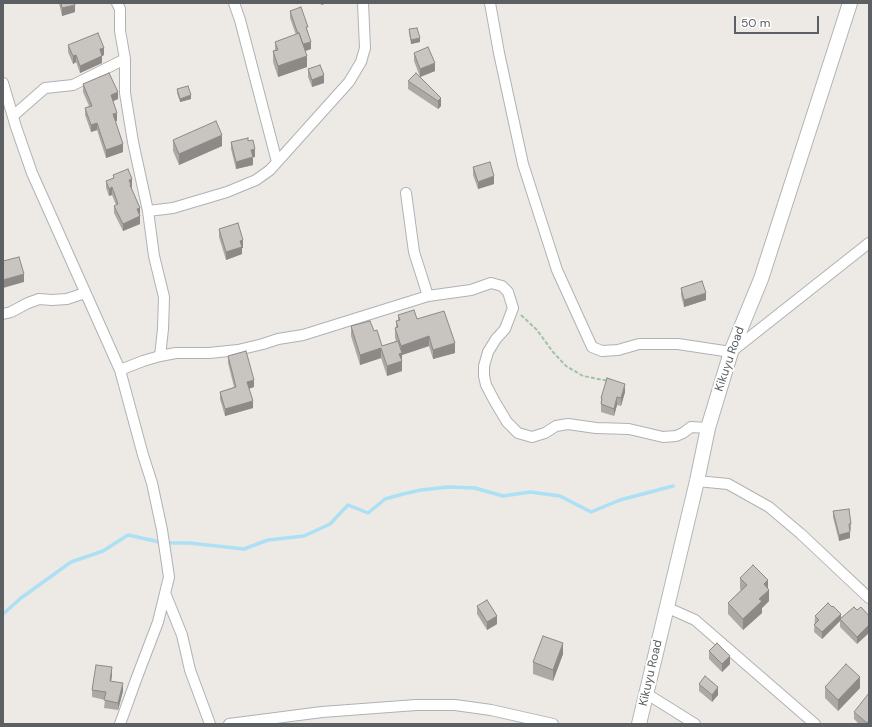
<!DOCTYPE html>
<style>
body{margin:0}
#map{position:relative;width:872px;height:727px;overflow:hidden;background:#ede9e4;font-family:"DM Sans",sans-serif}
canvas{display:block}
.frame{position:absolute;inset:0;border:4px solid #5c6063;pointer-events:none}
.scale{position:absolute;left:734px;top:16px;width:85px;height:18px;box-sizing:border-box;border:2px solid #5c6063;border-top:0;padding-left:5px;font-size:12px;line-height:14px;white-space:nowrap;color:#5c6063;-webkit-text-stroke:3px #fff;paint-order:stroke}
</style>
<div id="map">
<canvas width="872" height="727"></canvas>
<div class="frame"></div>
<div class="scale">50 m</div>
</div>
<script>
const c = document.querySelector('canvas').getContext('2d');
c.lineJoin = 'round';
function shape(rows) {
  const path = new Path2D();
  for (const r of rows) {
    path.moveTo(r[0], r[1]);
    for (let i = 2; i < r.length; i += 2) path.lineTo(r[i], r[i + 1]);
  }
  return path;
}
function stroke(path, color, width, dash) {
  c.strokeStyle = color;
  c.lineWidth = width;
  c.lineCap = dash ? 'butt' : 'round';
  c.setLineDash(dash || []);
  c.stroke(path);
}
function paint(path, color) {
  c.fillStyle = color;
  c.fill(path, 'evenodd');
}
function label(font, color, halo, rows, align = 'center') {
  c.font = font + ' "DM Sans",sans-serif';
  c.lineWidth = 4;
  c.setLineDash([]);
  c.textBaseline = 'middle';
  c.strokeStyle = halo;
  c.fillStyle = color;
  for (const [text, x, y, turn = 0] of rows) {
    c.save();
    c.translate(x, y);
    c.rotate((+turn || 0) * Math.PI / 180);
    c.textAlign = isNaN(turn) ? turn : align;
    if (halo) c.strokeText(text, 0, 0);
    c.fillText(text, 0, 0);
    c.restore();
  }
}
const stream = shape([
 [3,614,21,598,71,562,103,551,128,535,164,543,189,543,244,549,268,540,304,536,330,524,348,505,368,513,385,499,403,494,421,490,448,487,475,488,503,496,530,492,560,496,591,512,620,500,673,486]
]);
const path = shape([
 [521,315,537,330,553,352,566,366,583,376,609,381]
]);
const street = shape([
 [117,3,120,9,120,31,125,59,125,93,133,142,148,211,154,256,164,297,163,329,160,356,143,361,120,370,143,455,152,483,162,530,169,577,158,622,137,677,120,724],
 [234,3,240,20,277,162],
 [490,3,499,53,523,164,557,270,592,347,602,351,618,350,639,344,678,344,731,352,869,243],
 [3,83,16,127,32,173,120,370],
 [13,116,45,88,73,85,125,59],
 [406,193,414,252,428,296],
 [148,211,173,208,227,192,256,180,270,170,349,82,361,62,365,48,363,3],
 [3,314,11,312,28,303,39,299,52,300,67,299,85,293],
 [160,356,176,353,209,353,238,350,263,344,278,339,303,335,428,296,471,290,491,283,502,286,508,292,513,308,505,329,496,339,488,352,484,366,484,376,486,385,495,402,507,422,518,433,532,437,545,433,556,426,568,424,596,428,629,429,663,437,676,436,683,433,691,427,708,428],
 [697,481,728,484,769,507,801,534,869,598],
 [165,593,182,635,190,670,210,724],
 [666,607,695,620,815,724],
 [647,694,695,724],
 [229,724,322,712,416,705,455,705,491,710,553,724]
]);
const secondary = shape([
 [639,724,697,481,708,428,731,352,761,279,850,3]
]);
const wall = shape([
 [59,3,75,3,75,12,62,16],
 [290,11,308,33,311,49,305,51,307,67,278,77,273,62,273,51,275,50,275,42,296,35,290,18],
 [409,29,420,42,411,44,409,33],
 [68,45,104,55,102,56,102,63,80,73,76,62,73,64,68,52],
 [414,53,435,71,420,77,414,61],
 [308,69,324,83,312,87,308,77],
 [408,81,441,98,441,106,438,109,408,89],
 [83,84,118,99,113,101,117,121,115,121,123,152,106,158,97,130,91,132,85,115,85,108,89,106,83,92],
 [177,89,191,99,180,102,177,93],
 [173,140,222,146,179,165,173,151],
 [248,141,255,157,252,157,253,165,236,169,231,149,231,142],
 [473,167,494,184,478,189,473,175],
 [113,175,132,186,131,188,140,216,140,224,123,231,114,213,114,206,116,205,112,195,109,196,106,188,106,181,113,178],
 [219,229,243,248,242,248,242,254,226,260,219,237],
 [681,288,706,300,684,307,681,295],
 [398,315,417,319,455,353,433,359,429,346,402,355,402,371,387,376,381,358,360,365,351,336,351,326,374,331,382,346,396,341,395,338,395,328,396,328,396,321,398,320],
 [228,356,254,387,249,389,253,408,225,416,220,399,220,392,234,387,228,363],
 [625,392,621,406,617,405,614,416,601,412,601,398],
 [833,511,851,524,851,530,850,530,850,538,839,541,833,517],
 [740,578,768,589,769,601,762,608,762,613,743,630,728,614,728,603,741,590,740,589],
 [477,606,497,624,487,630,477,614],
 [857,610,857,644,840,627,840,621,822,639,814,632,815,616,841,618],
 [709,651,730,664,722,672,709,659],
 [563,654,553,681,533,674,533,662],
 [112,675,111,681,123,691,118,710,104,708,105,700,92,697,92,690],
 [699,684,718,695,712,702,699,691],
 [825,687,860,688,838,711,825,698],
 [854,712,869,724,859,724,854,719]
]);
const shadedWall = shape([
 [321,3,328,3,321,5],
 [75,5,75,12,62,16,62,8],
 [420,38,420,42,411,44,411,40],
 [311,42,311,49,302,52,302,45],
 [104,48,104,55,102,56,102,63,80,73,80,66,100,49],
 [76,55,76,62,73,64,73,56],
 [307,56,307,67,278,77,278,66],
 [435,63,435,71,420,77,420,69],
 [324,75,324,83,312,87,312,80],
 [118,92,118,99,111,102,111,95],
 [191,95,191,99,180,102,180,99],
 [441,98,441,106,438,109,438,101],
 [117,113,117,121,113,122,113,114],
 [97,123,97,130,91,132,91,125],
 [222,135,222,146,179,165,179,154],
 [123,144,123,152,106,158,106,150],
 [255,149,255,157,251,158,251,150],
 [253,157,253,165,236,169,236,162],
 [494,176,494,184,478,189,478,182],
 [132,179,132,186,131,193,129,180],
 [112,187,112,195,109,196,109,189],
 [140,208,140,216,137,209],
 [140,216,140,224,123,231,123,224],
 [243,240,243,248,242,248,242,254,226,260,226,252,240,241],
 [24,274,24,282,3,288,3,280],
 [706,293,706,300,684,307,684,300],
 [429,336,429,346,402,355,402,371,387,376,387,366,399,354,401,354,401,346],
 [455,343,455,353,433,359,433,350],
 [381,348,381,358,360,365,360,355],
 [254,380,254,387,247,389,247,382],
 [625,384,625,392,621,406,621,398],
 [617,397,617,405,614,416,614,409],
 [253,401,253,408,225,416,225,409],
 [850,532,850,538,839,541,839,535],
 [768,580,768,591,769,590,769,601,762,608,762,613,743,630,743,619,759,599,764,584],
 [841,614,841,620,840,619,840,621,822,639,822,632],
 [497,616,497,624,487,630,487,622],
 [869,625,869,633,857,644,857,637],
 [563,643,563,654,553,681,553,670],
 [730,656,730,664,722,672,722,664],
 [112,667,112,675,110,688,110,681],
 [860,677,860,688,838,711,838,700],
 [123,683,123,691,118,710,118,703],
 [718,687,718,695,712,702,712,695]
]);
const building = shape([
 [61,3,75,3,75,5,62,8,61,3],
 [301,7,308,27,306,27,311,42,303,44,299,33,298,34,290,11,301,7],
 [417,28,420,38,411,40,409,29,417,28],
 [98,33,104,48,100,49,102,56,80,66,76,55,73,56,68,45,98,33],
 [299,33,307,56,278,66,273,51,278,50,275,42,299,33],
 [428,47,435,63,420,69,414,53,428,47],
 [320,65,324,75,312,80,308,69,320,65],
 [109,73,118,92,111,95,117,113,113,114,123,144,106,150,97,123,91,125,85,108,92,106,83,84,109,73],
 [416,73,441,98,438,101,408,81,416,73],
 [188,86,191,95,180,99,177,89,188,86],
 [216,121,222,135,179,154,173,140,216,121],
 [248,138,248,141,253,140,255,149,251,150,253,157,236,162,231,142,248,138],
 [490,162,494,176,478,182,473,167,490,162],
 [128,169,132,179,129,180,131,185,130,185,140,208,137,209,140,216,123,224,114,206,118,204,112,187,109,189,106,181,114,178,113,175,128,169],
 [238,223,243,240,240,241,242,247,226,252,219,229,238,223],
 [19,257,24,274,3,280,3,261,19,257],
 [702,281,706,293,684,300,681,288,702,281],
 [414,310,417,319,444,311,455,343,433,350,429,336,401,346,395,328,398,327,396,321,400,320,398,315,414,310],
 [370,321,374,331,377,330,382,346,398,341,402,353,399,354,402,361,387,366,381,348,360,355,351,326,370,321],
 [246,351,254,380,247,382,253,401,225,409,220,392,236,387,228,356,246,351],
 [607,378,625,384,621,398,617,397,614,409,601,404,602,398,601,398,607,378],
 [849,509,851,524,849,524,850,532,839,535,833,511,849,509],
 [753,565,768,580,764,584,769,590,759,599,762,601,743,619,728,603,747,585,740,578,753,565],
 [487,600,497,616,487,622,477,606,487,600],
 [828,603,832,607,833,606,841,614,822,632,814,625,819,620,815,616,828,603],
 [854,607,857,610,861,607,869,616,869,625,857,637,840,619,854,607],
 [543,636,563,643,553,670,533,662,543,636],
 [717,643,730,656,722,664,709,651,717,643],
 [846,664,860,677,838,700,825,687,846,664],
 [96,665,112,667,110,681,123,683,118,703,104,700,106,692,92,690,96,665],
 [705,676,718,687,712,695,699,684,705,676],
 [869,693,869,720,867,723,854,712,869,693]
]);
const streetNames = [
 ["Kikuyu Road",730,359,-71],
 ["Kikuyu Road",651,673,-77]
];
stroke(stream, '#ace0f5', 3.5);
stroke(street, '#afb2b5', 12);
stroke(secondary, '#b0b4b7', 16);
stroke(path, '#9fc4a3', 2, [4, 2]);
stroke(street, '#fff', 10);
stroke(secondary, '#fff', 14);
paint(wall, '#aca9a5');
paint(shadedWall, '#8c8986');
paint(building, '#c8c4c0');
stroke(building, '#8c8986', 1);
label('12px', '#5c6063', '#fff', streetNames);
</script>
